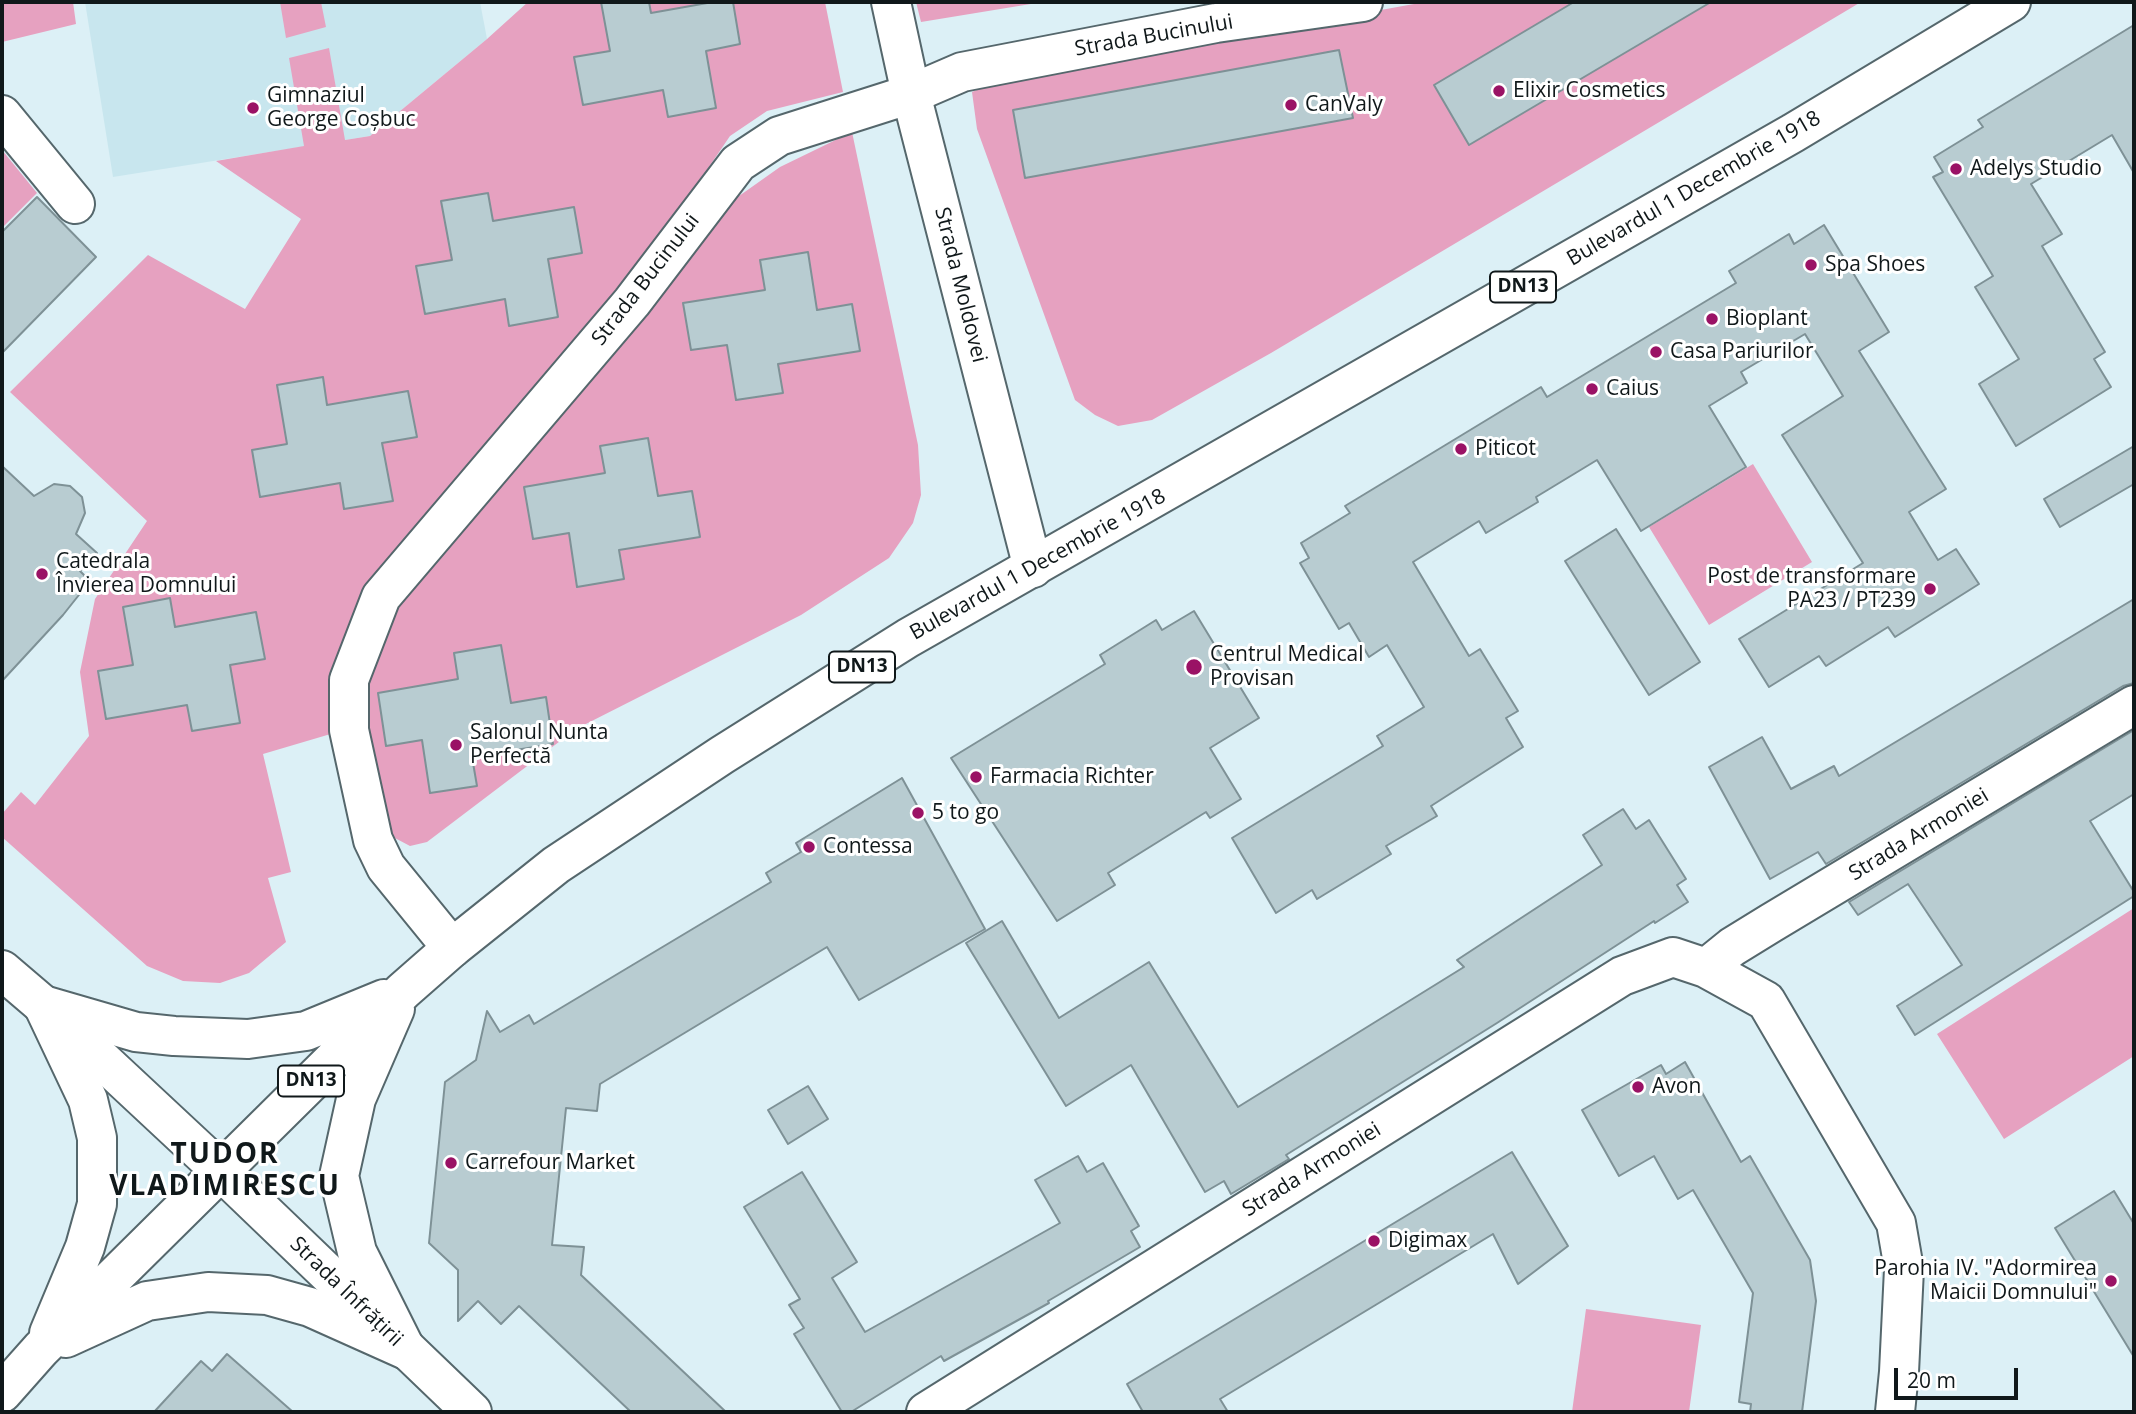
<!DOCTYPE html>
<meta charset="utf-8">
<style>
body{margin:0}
#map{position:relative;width:2136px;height:1414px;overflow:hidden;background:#dcf0f6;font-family:"Open Sans",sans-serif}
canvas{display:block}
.frame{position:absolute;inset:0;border:4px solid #10181a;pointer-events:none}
.scale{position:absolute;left:1894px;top:1368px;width:124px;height:32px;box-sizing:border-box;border:4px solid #10181a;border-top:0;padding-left:9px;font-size:21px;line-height:24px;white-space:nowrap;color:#10181a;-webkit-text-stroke:5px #fff;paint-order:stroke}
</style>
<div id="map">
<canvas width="2136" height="1414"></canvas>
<div class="frame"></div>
<div class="scale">20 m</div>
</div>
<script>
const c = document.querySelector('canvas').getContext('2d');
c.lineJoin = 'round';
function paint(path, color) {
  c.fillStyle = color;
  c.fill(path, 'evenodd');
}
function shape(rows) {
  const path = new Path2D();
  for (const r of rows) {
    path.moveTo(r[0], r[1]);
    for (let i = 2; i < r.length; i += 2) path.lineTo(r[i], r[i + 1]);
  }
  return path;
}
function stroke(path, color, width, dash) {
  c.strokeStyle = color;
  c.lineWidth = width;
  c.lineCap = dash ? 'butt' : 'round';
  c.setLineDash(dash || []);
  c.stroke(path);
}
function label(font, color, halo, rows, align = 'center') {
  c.font = font + ' "Open Sans",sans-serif';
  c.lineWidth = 6;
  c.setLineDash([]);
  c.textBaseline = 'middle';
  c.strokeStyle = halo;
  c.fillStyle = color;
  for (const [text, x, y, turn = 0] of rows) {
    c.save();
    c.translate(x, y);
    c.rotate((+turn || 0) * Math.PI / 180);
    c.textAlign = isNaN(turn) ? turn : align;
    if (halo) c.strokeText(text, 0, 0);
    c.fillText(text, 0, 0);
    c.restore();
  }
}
const built = shape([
 [85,2,480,2,487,39,370,136,113,177]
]);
const green = shape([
 [2,2,73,2,76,24,2,42],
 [280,2,321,2,326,27,286,38],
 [528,2,825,2,843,92,767,111,730,136,630,283,367,588,334,733,263,754,291,872,268,878,286,942,249,973,220,983,183,981,147,966,2,837,2,814,21,792,35,805,89,736,80,672,95,599,147,521,10,392,148,255,245,309,301,219,216,161,304,146,289,58,329,48,345,140,370,136,487,39],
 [916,2,1043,2,921,22],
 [1425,2,1861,2,1271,353,1152,420,1118,426,1095,415,1075,400,977,129,972,92,1005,78],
 [852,132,918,445,921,495,913,523,889,558,801,615,576,729,427,842,410,846,393,837,385,822,366,728,365,683,397,605,732,201,780,167],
 [2,150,37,193,2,228],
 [1753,464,1812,562,1709,625,1649,527],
 [2134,908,2134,1056,2004,1139,1937,1034],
 [1586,1309,1701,1325,1689,1412,1572,1412]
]);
const building = shape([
 [601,2,649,2,651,13,713,2,733,2,740,44,706,51,716,108,668,117,663,90,583,105,574,57,610,51,601,2],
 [1574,2,1711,2,1469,145,1434,85,1574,2],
 [2134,25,2134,173,2112,135,2031,184,2062,234,2042,246,2105,352,2094,359,2111,387,2016,446,1979,384,2019,359,1975,287,1993,276,1933,177,1943,172,1934,157,1983,127,1978,120,2134,25],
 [1339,50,1353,118,1025,178,1013,110,1339,50],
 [488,193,493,221,574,207,582,253,548,259,558,317,509,326,505,299,425,314,416,266,452,260,441,201,488,193],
 [37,197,96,257,2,353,2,232,37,197],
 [1824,225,1889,332,1859,351,1946,489,1909,512,1938,560,1956,549,1979,584,1895,637,1888,627,1826,666,1819,656,1769,687,1739,639,1863,563,1782,435,1843,396,1805,334,1741,372,1747,383,1709,406,1746,467,1641,531,1597,460,1536,497,1538,502,1486,533,1479,521,1413,562,1469,656,1480,649,1518,711,1506,718,1523,747,1431,806,1437,816,1386,846,1391,854,1317,899,1312,890,1276,913,1232,838,1383,746,1377,736,1424,707,1387,645,1369,657,1349,623,1339,629,1300,563,1309,558,1301,543,1350,513,1345,506,1541,387,1547,397,1736,283,1729,271,1789,234,1794,244,1824,225],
 [808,252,817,310,852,304,860,351,778,364,783,393,736,400,727,345,691,350,683,303,765,290,760,260,808,252],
 [323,377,327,405,408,391,417,437,382,443,393,501,344,509,340,483,260,497,252,450,287,444,277,385,323,377],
 [648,438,658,496,692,491,700,537,619,550,624,579,577,587,569,533,533,539,524,487,605,473,600,446,648,438],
 [2134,446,2134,484,2060,527,2044,499,2134,446],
 [2,466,34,496,54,484,70,486,82,497,85,513,76,534,97,553,80,571,90,581,63,615,2,681,2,466],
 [1616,529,1700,662,1649,695,1565,561,1616,529],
 [170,598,175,627,256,612,265,659,230,665,240,723,192,731,187,705,106,719,98,671,133,665,123,607,170,598],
 [2134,599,2134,683,2123,686,1826,864,1818,852,1770,879,1709,767,1762,737,1791,789,1834,766,1839,776,2134,599],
 [1194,611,1259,718,1210,748,1241,799,1210,818,1206,812,1108,873,1115,885,1057,921,951,758,1105,664,1100,655,1156,620,1162,630,1194,611],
 [501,645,511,703,546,697,553,744,472,757,477,786,430,793,422,740,386,746,378,693,458,679,454,653,501,645],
 [2134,730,2134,794,2090,821,2134,892,2134,896,1915,1035,1897,1006,1962,965,1908,884,1858,915,1849,902,2134,730],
 [902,778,985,929,859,1000,827,947,600,1084,597,1111,566,1108,552,1245,584,1247,581,1275,726,1412,631,1412,519,1306,501,1324,478,1301,458,1321,458,1270,429,1243,445,1082,476,1060,487,1011,500,1032,529,1015,534,1024,771,882,766,873,801,852,796,843,902,778],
 [1623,809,1636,829,1649,820,1686,879,1677,885,1688,902,1655,923,1654,921,1497,1023,1286,1155,1289,1159,1231,1194,1224,1181,1205,1192,1131,1065,1066,1106,966,943,1002,921,1059,1018,1149,962,1238,1107,1464,967,1457,960,1602,865,1583,835,1623,809],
 [1685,1062,1741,1162,1750,1156,1810,1260,1816,1301,1802,1412,1750,1412,1751,1404,1739,1402,1753,1293,1693,1190,1678,1199,1654,1156,1619,1176,1582,1110,1661,1065,1666,1074,1685,1062],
 [808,1086,828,1119,788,1144,768,1110,808,1086],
 [1512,1152,1568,1246,1518,1284,1493,1234,1220,1399,1228,1412,1143,1412,1127,1384,1512,1152],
 [1078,1156,1087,1172,1103,1163,1139,1226,1131,1231,1140,1247,1048,1301,1049,1303,944,1361,941,1356,851,1412,842,1412,794,1334,804,1328,789,1305,800,1299,744,1207,802,1172,857,1262,832,1278,865,1332,1060,1223,1035,1180,1078,1156],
 [2114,1191,2134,1224,2134,1357,2055,1228,2114,1191],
 [227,1354,293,1412,154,1412,201,1361,212,1371,227,1354]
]);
const street = shape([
 [2,115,75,204],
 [452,948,386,867,373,840,349,730,349,680,381,597,632,302,738,163,779,136,911,94,962,72,1216,23,1363,2],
 [1706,968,1732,947,1771,923,2134,705],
 [926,1412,1622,976,1673,957,1706,968,1766,1001,1896,1223,1904,1269,1899,1372,1895,1412]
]);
const secondary = shape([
 [891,2,911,94,1033,568],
 [2,970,43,1005,221,1171,472,1412]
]);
const primary = shape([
 [43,1005,136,1032,174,1036,248,1039,306,1031,384,999],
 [43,1005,88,1100,97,1138,97,1204,85,1247,49,1333],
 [395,1009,356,1099,339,1176,357,1252,406,1350],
 [66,1338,147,1301,208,1292,267,1295,310,1307,406,1350],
 [2,1393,41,1349,403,991,452,948,556,865,722,755,908,638,1793,133,2011,2]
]);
const markers = [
 [1499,91,7,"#9a1265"],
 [1291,105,7,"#9a1265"],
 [253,108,7,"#9a1265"],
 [1956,169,7,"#9a1265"],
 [1811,265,7,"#9a1265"],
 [1712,319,7,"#9a1265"],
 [1656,352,7,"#9a1265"],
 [1592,389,7,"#9a1265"],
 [1461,449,7,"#9a1265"],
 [42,574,7,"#9a1265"],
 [1930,589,7,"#9a1265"],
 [1194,667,9,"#9a1265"],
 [456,745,7,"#9a1265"],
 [976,777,7,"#9a1265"],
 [918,813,7,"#9a1265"],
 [809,847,7,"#9a1265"],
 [1638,1087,7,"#9a1265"],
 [451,1163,7,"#9a1265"],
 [1374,1241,7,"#9a1265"],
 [2111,1281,7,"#9a1265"]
];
const shields = [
 [1523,287,66],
 [862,667,66],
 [311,1081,66]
];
const shieldNames = [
 ["DN13",1523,287],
 ["DN13",862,667],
 ["DN13",311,1081]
];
const streetNames = [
 ["Strada Bucinului",1154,36,-10],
 ["Bulevardul 1 Decembrie 1918",1694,189,-30],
 ["Strada Bucinului",646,280,-52],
 ["Strada Moldovei",960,285,76],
 ["Bulevardul 1 Decembrie 1918",1038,565,-29],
 ["Strada Armoniei",1919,835,-31],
 ["Strada Armoniei",1312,1170,-32],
 ["Strada Înfrățirii",346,1292,44]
];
const poiNames = [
 ["Elixir Cosmetics",1513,91],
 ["Gimnaziul",267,96],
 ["George Coșbuc",267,120],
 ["CanValy",1305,105],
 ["Adelys Studio",1970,169],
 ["Spa Shoes",1825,265],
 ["Bioplant",1726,319],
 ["Casa Pariurilor",1670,352],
 ["Caius",1606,389],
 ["Piticot",1475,449],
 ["Catedrala",56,562],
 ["Învierea Domnului",56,586],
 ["Post de transformare",1916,577,"right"],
 ["PA23 / PT239",1916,601,"right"],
 ["Centrul Medical",1210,655],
 ["Provisan",1210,679],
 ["Salonul Nunta",470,733],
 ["Perfectă",470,757],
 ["Farmacia Richter",990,777],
 ["5 to go",932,813],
 ["Contessa",823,847],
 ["Avon",1652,1087],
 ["Carrefour Market",465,1163],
 ["Digimax",1388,1241],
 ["Parohia IV. \"Adormirea",2097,1269,"right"],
 ["Maicii Domnului\"",2097,1293,"right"]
];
const districtNames = [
 ["TUDOR",225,1155],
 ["VLADIMIRESCU",225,1187]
];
paint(built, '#c8e6ee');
paint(green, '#e6a1c0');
paint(building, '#b8ccd1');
stroke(building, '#7e9196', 2);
stroke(street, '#55676c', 42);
stroke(secondary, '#55676c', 42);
stroke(primary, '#55676c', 42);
stroke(street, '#fff', 38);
stroke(secondary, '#fff', 38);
stroke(primary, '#fff', 38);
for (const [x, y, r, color] of markers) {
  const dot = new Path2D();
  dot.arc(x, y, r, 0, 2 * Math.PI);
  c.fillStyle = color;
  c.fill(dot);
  stroke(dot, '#fff', 2.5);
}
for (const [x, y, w] of shields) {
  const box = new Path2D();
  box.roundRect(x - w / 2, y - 15.5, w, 31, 5);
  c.fillStyle = '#fff';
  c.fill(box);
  stroke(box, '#10181a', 2);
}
label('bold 19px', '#10181a', null, shieldNames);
label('21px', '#10181a', '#fff', streetNames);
label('21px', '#10181a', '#fff', poiNames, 'left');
c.letterSpacing = '2px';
label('bold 28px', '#10181a', '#fff', districtNames);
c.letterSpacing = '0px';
</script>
